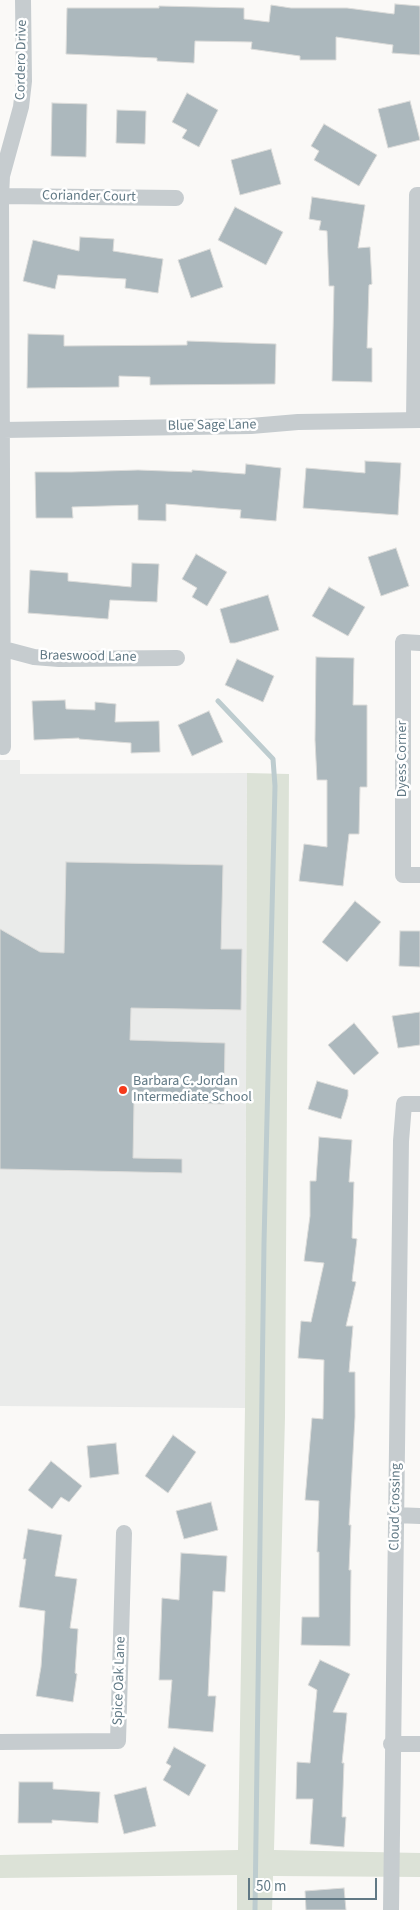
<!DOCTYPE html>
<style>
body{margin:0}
#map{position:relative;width:420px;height:1910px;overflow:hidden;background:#faf9f7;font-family:"Source Sans 3",sans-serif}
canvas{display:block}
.scale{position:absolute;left:248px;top:1878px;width:129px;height:22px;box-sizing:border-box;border:2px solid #617985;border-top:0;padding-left:6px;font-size:15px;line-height:18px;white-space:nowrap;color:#617985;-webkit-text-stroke:4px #fff;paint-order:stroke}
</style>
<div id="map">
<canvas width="420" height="1910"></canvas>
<div class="scale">50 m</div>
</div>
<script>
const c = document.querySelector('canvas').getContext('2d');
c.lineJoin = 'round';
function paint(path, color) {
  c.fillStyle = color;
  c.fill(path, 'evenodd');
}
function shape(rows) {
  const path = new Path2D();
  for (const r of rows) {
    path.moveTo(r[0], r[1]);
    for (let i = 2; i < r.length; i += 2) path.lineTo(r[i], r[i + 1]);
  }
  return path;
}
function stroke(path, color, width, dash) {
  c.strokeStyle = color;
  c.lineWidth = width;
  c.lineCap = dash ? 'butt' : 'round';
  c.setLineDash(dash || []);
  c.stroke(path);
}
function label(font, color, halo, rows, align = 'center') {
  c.font = font + ' "Source Sans 3",sans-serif';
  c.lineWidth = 5;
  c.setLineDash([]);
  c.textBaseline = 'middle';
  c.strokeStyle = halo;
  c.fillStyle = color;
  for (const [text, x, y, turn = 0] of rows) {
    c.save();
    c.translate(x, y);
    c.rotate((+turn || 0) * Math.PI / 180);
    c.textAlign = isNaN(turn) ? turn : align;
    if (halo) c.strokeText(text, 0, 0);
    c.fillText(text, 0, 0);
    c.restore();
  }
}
const built = shape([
 [0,760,20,760,20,774,247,773,245,1408,0,1406]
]);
const green = shape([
 [247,773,289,774,285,1417,274,1850,420,1853,420,1877,273,1876,272,1910,237,1910,237,1875,0,1878,0,1855,238,1850,245,1408]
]);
const stream = shape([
 [218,701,273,759,275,786,264,1243,255,1910]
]);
const building = shape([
 [395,4,420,6,420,55,392,53,393,45,336,37,336,60,300,60,300,56,251,49,252,42,195,41,194,63,157,61,157,58,66,54,67,8,159,8,159,6,244,8,244,19,269,22,271,5,291,8,347,8,394,14,395,4],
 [187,93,218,110,199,147,182,138,187,130,172,122,187,93],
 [410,101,420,140,388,148,378,109,410,101],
 [52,103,87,104,86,157,51,156,52,103],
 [117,110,146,111,145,144,116,143,117,110],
 [324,124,377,155,359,186,314,160,319,151,311,146,324,124],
 [271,149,281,184,240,195,231,160,271,149],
 [312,197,365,205,358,248,370,247,372,284,369,285,367,348,372,348,372,382,332,381,334,286,329,286,327,231,319,230,321,221,309,219,312,197],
 [235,207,283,232,266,265,218,240,235,207],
 [80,237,114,239,113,251,163,259,158,293,125,288,126,279,58,275,55,289,23,281,33,240,79,251,80,237],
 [210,249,223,287,191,298,178,260,210,249],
 [28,334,64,335,64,346,187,345,187,341,276,344,275,384,150,385,150,377,119,376,119,387,27,388,28,334],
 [365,461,401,463,398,515,303,508,306,468,365,473,365,461],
 [246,464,281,468,276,521,240,518,241,510,166,504,166,521,138,520,138,505,72,507,73,518,36,518,35,472,72,472,138,470,192,472,192,470,245,474,246,464],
 [396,548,409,586,381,596,368,557,396,548],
 [196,554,227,572,207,606,192,597,197,588,182,579,196,554],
 [132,563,159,564,157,602,110,600,108,619,28,613,30,570,68,573,68,581,131,587,132,563],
 [329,587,365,607,348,636,312,616,329,587],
 [268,595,279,630,235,643,230,643,220,609,268,595],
 [316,657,354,658,353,705,367,705,367,787,360,787,359,834,349,834,343,886,299,881,304,844,327,847,327,780,317,780,315,740,316,657],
 [237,659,274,676,263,702,225,685,237,659],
 [65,700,66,709,95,710,95,702,116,704,115,722,159,721,160,752,131,753,131,743,79,739,79,738,34,740,32,701,65,700],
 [209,711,223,742,192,756,178,725,209,711],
 [66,862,223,865,221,949,242,949,241,1010,131,1008,130,1040,225,1043,224,1104,134,1102,133,1158,182,1159,182,1173,0,1169,0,929,40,952,64,953,66,862],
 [355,901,381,922,347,962,322,942,355,901],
 [400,931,420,931,420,967,399,966,400,931],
 [420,1012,420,1045,398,1048,392,1016,420,1012],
 [354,1023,379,1053,354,1075,328,1045,354,1023],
 [317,1081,348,1090,348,1096,341,1119,308,1109,317,1081],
 [319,1137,352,1140,349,1182,354,1182,352,1238,357,1239,352,1281,356,1282,346,1326,353,1326,349,1372,355,1372,355,1417,349,1525,351,1525,349,1570,351,1570,350,1646,301,1645,302,1617,319,1617,319,1552,317,1552,319,1501,305,1500,312,1418,323,1419,324,1360,298,1358,301,1321,311,1322,324,1263,304,1261,310,1216,310,1181,316,1181,319,1137],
 [173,1435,196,1452,168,1493,145,1476,173,1435],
 [116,1443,119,1474,90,1478,87,1446,116,1443],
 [51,1461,82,1486,69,1502,61,1497,52,1509,28,1490,51,1461],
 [211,1502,218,1530,184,1539,176,1511,211,1502],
 [28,1529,62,1535,55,1576,77,1579,70,1628,78,1629,75,1673,77,1674,73,1702,36,1696,41,1667,45,1611,19,1607,26,1559,23,1559,28,1529],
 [181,1553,227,1556,225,1592,213,1591,208,1696,216,1696,213,1732,168,1728,172,1680,159,1680,162,1598,179,1600,181,1553],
 [320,1660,350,1674,333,1712,347,1713,342,1763,344,1763,342,1817,346,1817,344,1847,310,1844,313,1799,296,1799,297,1762,310,1763,317,1690,308,1685,320,1660],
 [174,1747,206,1765,189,1796,163,1780,171,1766,166,1763,174,1747],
 [19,1782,53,1782,53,1789,100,1792,98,1823,52,1820,52,1823,18,1823,19,1782],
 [146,1787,156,1826,124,1834,114,1795,146,1787],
 [344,1888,346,1910,306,1910,305,1891,344,1888]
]);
const minor = shape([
 [1,196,176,198],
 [414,420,417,195,420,195],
 [3,430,251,426,298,422,420,420],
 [420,643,403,642,403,875,420,875],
 [0,648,34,657,59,659,177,658],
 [3,747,1,196,2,176,21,107,24,81,23,0],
 [395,1515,420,1516],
 [0,1742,118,1741,124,1533],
 [391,1744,420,1744],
 [391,1910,401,1141,404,1104,420,1104]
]);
const markers = [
 [123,1090,5,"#f53a1c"]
];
const streetNames = [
 ["Cordero Drive",22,60,-89],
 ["Coriander Court",89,197,1],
 ["Blue Sage Lane",212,426,-1],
 ["Braeswood Lane",88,657,1],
 ["Dyess Corner",403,759,-90],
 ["Cloud Crossing",396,1507,-89],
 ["Spice Oak Lane",120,1681,-88]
];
const poiNames = [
 ["Barbara C. Jordan",133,1082],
 ["Intermediate School",133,1098]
];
paint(built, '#eaebea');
paint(green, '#dce2d7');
stroke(stream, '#bdcccf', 5);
paint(building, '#acb8bd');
stroke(building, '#dbdbd9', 1);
stroke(minor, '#c6cccf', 16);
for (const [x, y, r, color] of markers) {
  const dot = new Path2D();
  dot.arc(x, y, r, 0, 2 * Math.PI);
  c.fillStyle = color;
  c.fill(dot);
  stroke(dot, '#fff', 2);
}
label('14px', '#617985', '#fff', streetNames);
label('14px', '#617985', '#fff', poiNames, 'left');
</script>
